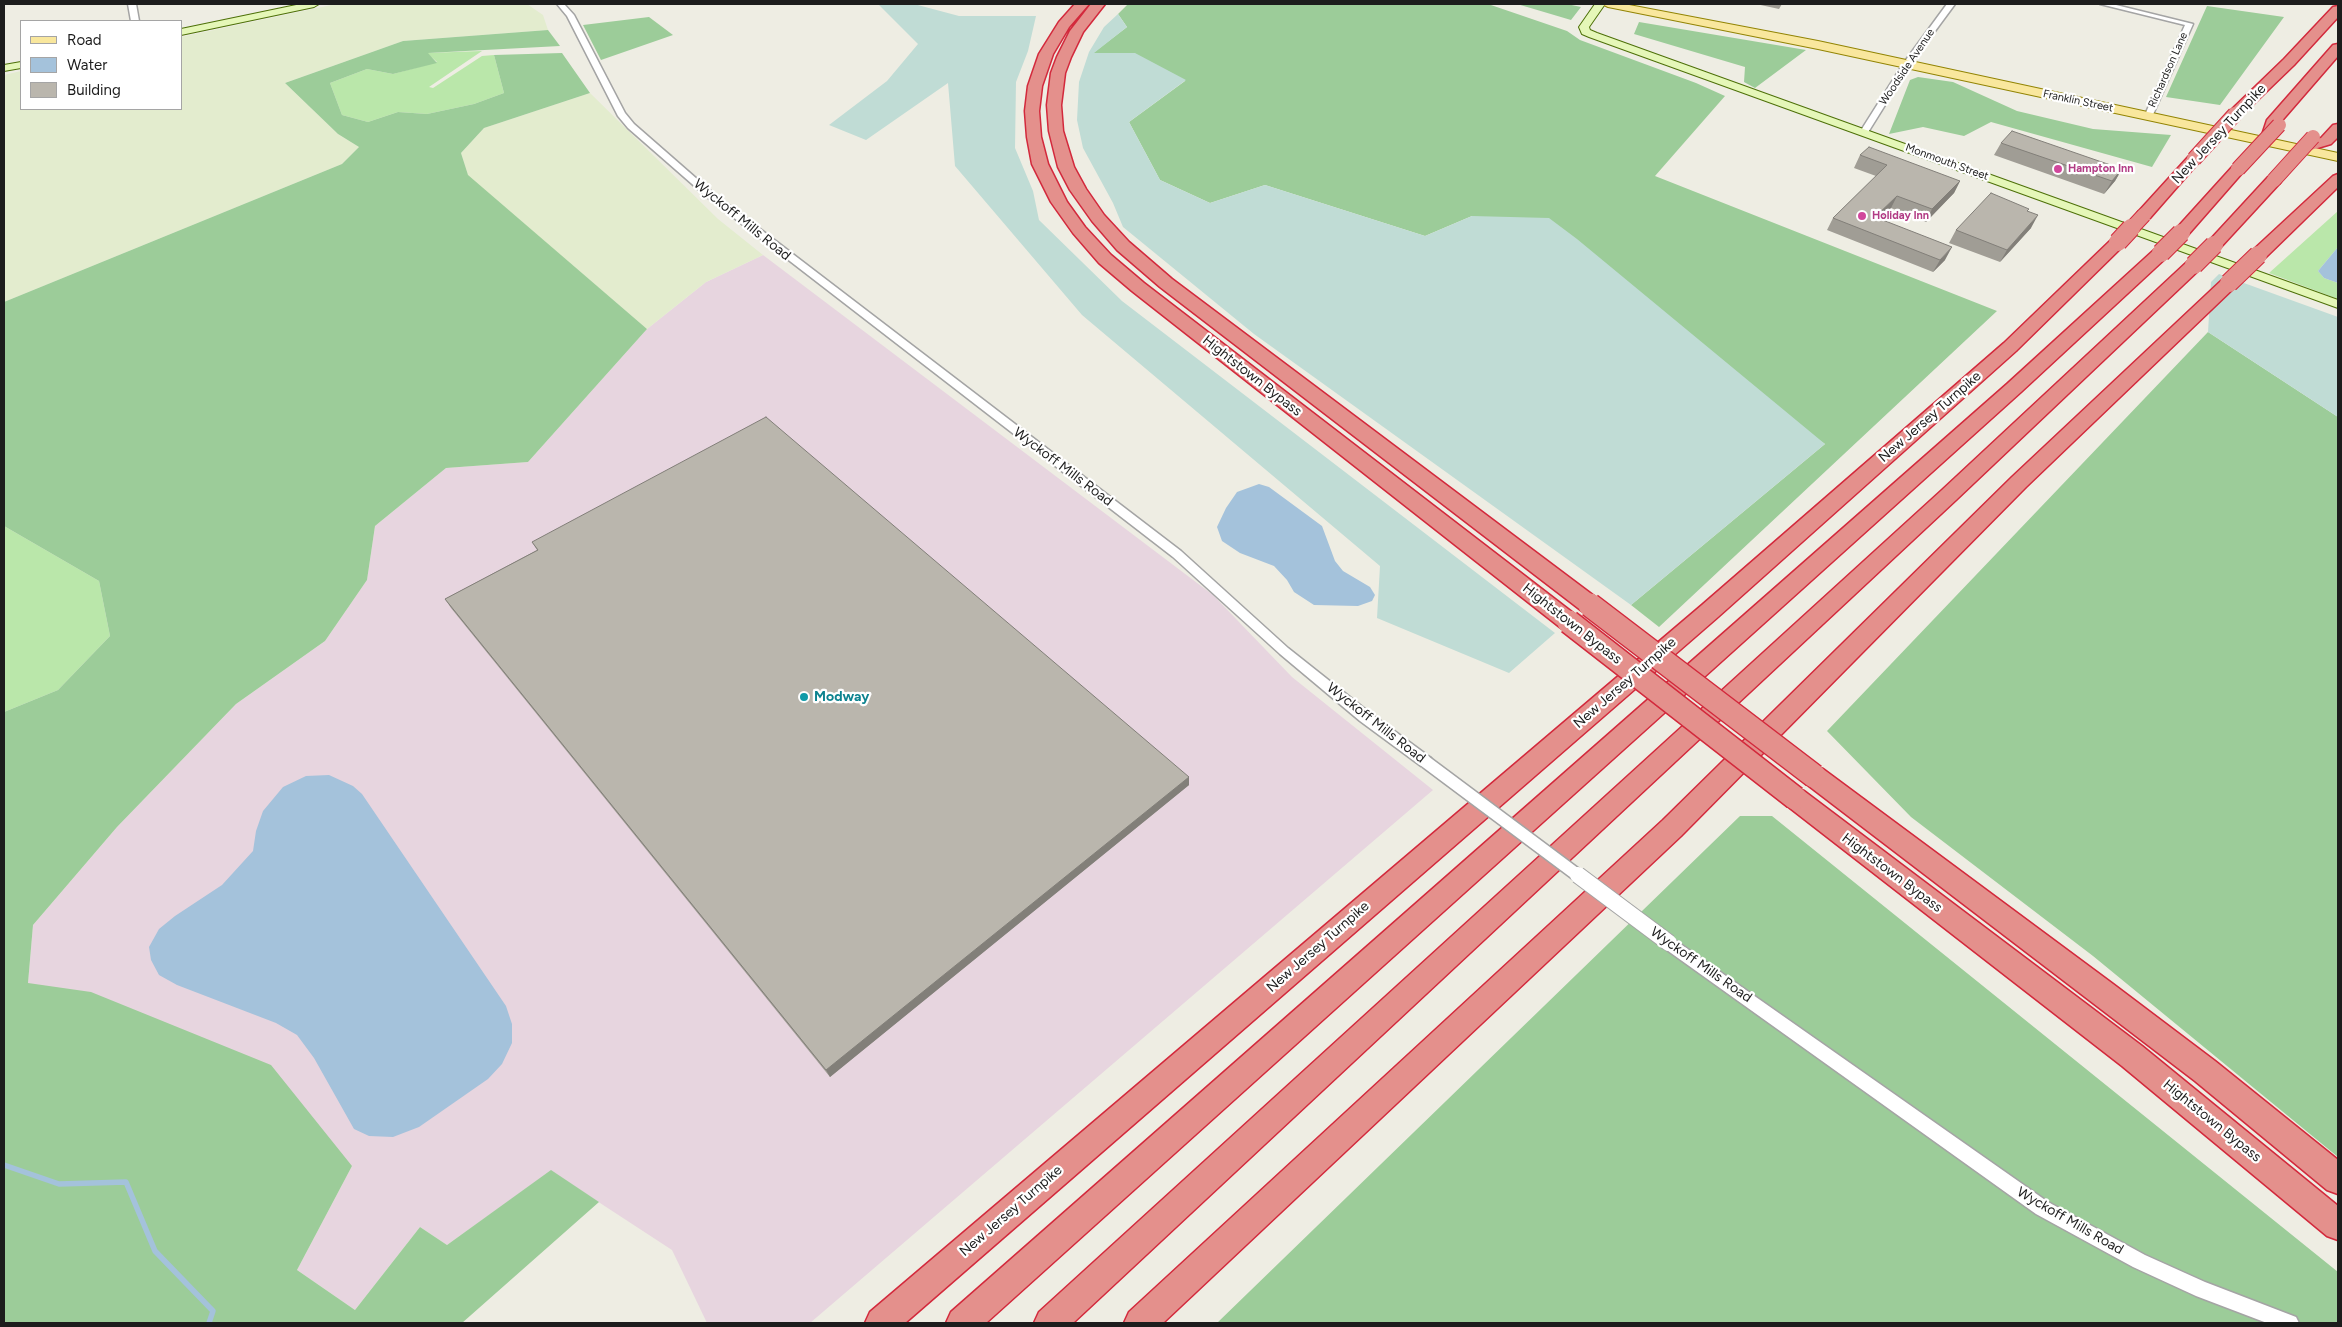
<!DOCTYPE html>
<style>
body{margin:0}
#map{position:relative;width:2342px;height:1327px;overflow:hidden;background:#eeede3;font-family:Figtree,sans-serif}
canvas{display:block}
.frame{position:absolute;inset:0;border:5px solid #1d1d1d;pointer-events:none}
.legend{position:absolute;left:20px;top:20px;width:162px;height:90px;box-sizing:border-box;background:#fff;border:1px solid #a5a5a5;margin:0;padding:6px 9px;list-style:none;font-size:15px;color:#1d1d1d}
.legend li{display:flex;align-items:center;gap:10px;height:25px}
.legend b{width:25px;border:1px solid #a5a5a5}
</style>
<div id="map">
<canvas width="2342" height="1327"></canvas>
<div class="frame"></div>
<ul class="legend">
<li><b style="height:6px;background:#f9e79d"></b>Road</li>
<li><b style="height:14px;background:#a4c2db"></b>Water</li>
<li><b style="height:14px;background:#bab6ad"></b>Building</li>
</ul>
</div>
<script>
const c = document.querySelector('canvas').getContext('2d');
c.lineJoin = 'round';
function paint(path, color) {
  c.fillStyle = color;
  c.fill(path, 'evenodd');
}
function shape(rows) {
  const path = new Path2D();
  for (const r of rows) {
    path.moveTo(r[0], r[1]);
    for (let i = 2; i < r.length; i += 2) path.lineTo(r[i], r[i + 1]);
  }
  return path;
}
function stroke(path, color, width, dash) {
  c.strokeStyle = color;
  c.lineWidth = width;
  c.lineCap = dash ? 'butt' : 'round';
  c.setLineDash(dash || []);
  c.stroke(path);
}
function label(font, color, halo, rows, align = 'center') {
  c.font = font + ' Figtree,sans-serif';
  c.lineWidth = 4.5;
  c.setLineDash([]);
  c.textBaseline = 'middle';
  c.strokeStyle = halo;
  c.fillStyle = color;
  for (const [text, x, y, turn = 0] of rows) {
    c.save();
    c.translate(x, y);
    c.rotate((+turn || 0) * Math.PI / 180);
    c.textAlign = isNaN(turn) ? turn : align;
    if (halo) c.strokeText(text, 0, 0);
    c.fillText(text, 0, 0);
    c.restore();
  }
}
const industrial = shape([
 [763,255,1213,595,1292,677,1433,790,810,1323,707,1323,672,1250,551,1171,447,1245,420,1227,355,1310,297,1270,352,1166,28,983,33,925,117,827,236,704,325,641,367,580,375,526,446,468,528,462,647,329,706,282]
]);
const farmland = shape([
 [336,4,527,4,543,15,548,30,403,41,285,83,338,134,359,147,342,164,4,302,4,75,21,71,21,109,181,109,181,37],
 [590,93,718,219,763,255,706,282,647,329,468,176,461,153,484,128]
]);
const grass = shape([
 [482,51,429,87,433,88,482,56,494,55,504,93,474,104,427,114,398,112,368,122,342,115,330,83,367,69,393,74,437,62,427,53],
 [2338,211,2338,247,2318,271,2324,278,2338,283,2338,299,2269,273],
 [4,526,99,581,110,636,58,690,4,712]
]);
const forest = shape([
 [1128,4,1488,4,1567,31,1580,40,1696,83,1725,96,1655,176,1997,311,1659,627,1631,605,1825,444,1472,216,1425,236,1265,185,1210,203,1160,180,1129,122,1185,81,1093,53,1127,27,1118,14],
 [1517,4,1567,4,1581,7,1571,20],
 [2207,6,2284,17,2220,105,2166,97],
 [649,17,673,35,601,60,583,25],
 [1639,22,1806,50,1755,88,1744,82,1745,67,1634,34],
 [548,30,560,46,428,53,437,63,393,74,367,69,330,83,342,115,368,122,398,112,427,114,474,104,504,93,494,55,562,53,590,93,484,128,461,153,468,175,647,329,528,462,446,468,375,526,367,580,325,641,236,704,117,827,33,925,28,983,91,992,271,1065,352,1166,297,1270,355,1310,420,1227,447,1245,551,1170,599,1202,462,1323,4,1323,4,712,58,690,110,636,99,581,4,526,4,302,342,164,359,147,338,134,285,83,403,41],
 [1918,77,1953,82,2017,111,2093,129,2171,135,2152,167,1991,122,1964,136,1923,127,1889,134,1910,80],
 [2208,332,2338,417,2338,1157,2093,956,1911,817,1827,731],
 [1740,816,1772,816,2338,1272,2338,1323,1217,1323]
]);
const wetland = shape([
 [878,4,914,4,959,16,1036,16,1028,51,1016,82,1015,148,1033,191,1039,220,1122,301,1555,633,1509,673,1377,618,1380,566,1082,315,955,166,948,83,866,140,829,125,887,81,918,44],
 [1118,14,1127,27,1094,53,1135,53,1186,80,1129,122,1160,180,1210,203,1265,185,1425,236,1472,216,1549,218,1577,239,1825,444,1631,605,1254,334,1123,227,1113,203,1083,148,1077,120,1079,82,1089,52,1104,27],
 [2219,274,2338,317,2338,417,2208,332,2211,282]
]);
const water = shape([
 [2338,247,2338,283,2324,278,2318,271],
 [1259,484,1269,487,1322,526,1335,561,1343,571,1370,587,1375,595,1372,601,1358,606,1314,605,1294,592,1287,580,1274,566,1240,553,1222,541,1217,527,1226,508,1237,492],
 [329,775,353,786,362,794,506,1006,512,1024,512,1043,502,1064,488,1079,419,1127,393,1137,369,1136,354,1129,314,1058,297,1035,276,1023,177,985,159,975,151,960,149,947,159,929,175,916,222,885,253,851,256,831,263,811,283,787,306,776]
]);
const stream = shape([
 [4,1165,59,1184,126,1182,155,1251,213,1311,209,1323]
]);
const street = shape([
 [128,4,136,4,139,21,131,21,128,4],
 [557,4,564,4,574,15,625,113,634,124,713,193,1181,551,1288,648,1370,713,1431,758,1433,762,1431,766,1426,767,1421,766,1360,721,1280,654,1173,557,707,197,628,128,618,116,567,16,557,4],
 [1947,4,1955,4,1910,65,1867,134,1861,134,1860,132,1903,64,1947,4],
 [2100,4,2112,4,2193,24,2151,119,2144,117,2185,25,2100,4],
 [1669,936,2048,1202,2145,1255,2205,1282,2296,1317,2299,1323,2267,1323,2196,1296,2133,1267,2036,1214,1664,948,1662,943,1664,938,1669,936]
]);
const secondary = shape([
 [301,4,319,4,314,7,181,35,181,29,301,4],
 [1595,4,1605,4,1589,27,1590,30,1597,33,2338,300,2338,308,1589,37,1582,34,1579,27,1595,4],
 [21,62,21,68,4,71,4,65,21,62]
]);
const primary = shape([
 [1602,4,1624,4,1818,41,2338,153,2338,161,1818,49,1608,7,1602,4]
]);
const highway = shape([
 [1075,4,1089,4,1069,27,1053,54,1042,86,1039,111,1041,137,1048,164,1067,202,1085,227,1111,255,1144,283,1577,616,1580,622,1577,628,1569,630,1561,628,1132,291,1099,263,1073,233,1051,202,1032,164,1027,137,1025,111,1028,86,1039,54,1059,22,1075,4],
 [1091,4,1105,4,1083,32,1071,57,1065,73,1061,105,1063,131,1074,167,1086,189,1104,215,1129,242,1172,279,1598,599,1601,605,1598,611,1590,613,1582,611,1160,287,1117,250,1092,221,1070,190,1058,167,1049,131,1047,105,1051,73,1057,57,1070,31,1091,4],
 [2338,6,2338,17,2294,65,2240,117,2230,117,2228,114,2230,111,2284,59,2333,7,2338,6],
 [2338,44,2338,56,2279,124,2275,135,2265,135,2263,132,2267,120,2333,45,2338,44],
 [2338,124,2338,137,2331,144,2304,152,2296,147,2299,144,2321,138,2333,125,2338,124],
 [2194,154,2202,159,2199,162,2150,218,2138,218,2136,215,2138,212,2189,156,2194,154],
 [2238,164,2243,166,2246,169,2243,172,2187,236,2175,236,2173,233,2175,230,2233,166,2238,164],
 [2338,174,2338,187,2264,259,2252,259,2250,255,2252,251,2333,176,2338,174],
 [2274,175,2280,177,2282,180,2280,183,2220,248,2208,248,2206,245,2208,242,2268,177,2274,175],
 [2118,237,2124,239,2126,242,2124,245,2016,351,1718,617,905,1323,865,1323,870,1312,1702,605,2004,343,2112,239,2118,237],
 [2161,248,2167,249,2169,253,2167,257,2021,392,986,1323,946,1323,951,1312,2007,384,2155,249,2161,248],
 [2194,260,2200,261,2202,265,2200,269,1956,500,1073,1323,1034,1323,1039,1312,1942,490,2188,261,2194,260],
 [2229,278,2235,279,2238,283,2235,287,2026,487,1681,836,1163,1323,1124,1323,1129,1312,1663,820,2012,477,2223,279,2229,278],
 [1814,766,1823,769,2113,984,2215,1061,2338,1160,2338,1194,2327,1190,2195,1081,1805,783,1802,776,1805,769,1814,766],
 [1795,788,1804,791,2142,1046,2338,1206,2338,1240,2327,1236,2122,1066,1786,805,1783,798,1786,791,1795,788]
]);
const streetBridgeFar1 = shape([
 [1426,762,1580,877]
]);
const streetBridge = shape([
 [1578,875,1669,943]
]);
const highwayBridgeFar2 = shape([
 [2194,159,2235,114],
 [2238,169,2279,125],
 [2274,180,2313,137],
 [2130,230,2144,215]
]);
const highwayBridgeFar1 = shape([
 [2118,242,2131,228],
 [2161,253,2181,233],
 [2194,265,2214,245],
 [2229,283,2258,255]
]);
const highwayBridge = shape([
 [1590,605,1814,776],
 [1569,622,1795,798]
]);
const wall = shape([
 [1756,4,1782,4,1779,9],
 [2001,143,2122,169,2115,181,2104,194,1994,155],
 [1860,155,1960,181,1954,193,1926,222,1891,208,1880,219,1945,260,1933,272,1827,230,1833,218,1876,176,1854,168],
 [2029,209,2027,211,2031,228,2000,262,1949,243,1956,230],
 [532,542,1189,777,1189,785,830,1077,451,608,445,599,537,550]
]);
const shadedWall = shape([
 [2122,169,2115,181,2104,194,2112,181],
 [1960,181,1954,193,1926,222,1932,209],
 [1897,196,1891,208,1869,230,1875,217],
 [2038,215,2031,228,2000,262,2007,250],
 [1952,247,1945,260,1933,272,1940,260],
 [1189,777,1189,785,830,1077,826,1070]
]);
const building = shape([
 [2012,131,2122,169,2112,181,2001,143,2012,131],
 [1869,147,1960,181,1932,209,1897,196,1875,217,1952,247,1940,260,1833,218,1887,165,1860,155,1869,147],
 [1991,193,2029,209,2027,211,2038,215,2007,250,1956,230,1991,193],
 [766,417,1189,777,826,1070,445,599,538,550,532,542,766,417]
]);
const markers = [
 [2058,169,5,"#d1479c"],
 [1862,216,5,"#d1479c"],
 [804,697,5,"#0f9aa8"]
];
const farStreetnames = [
 ["Woodside Avenue",1907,67,-56],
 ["Richardson Lane",2168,70,-66],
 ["Franklin Street",2078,101,12],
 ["Monmouth Street",1947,162,20]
];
const farHotelnames = [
 ["Hampton Inn",2068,169],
 ["Holiday Inn",1872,216]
];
const streetNames = [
 ["New Jersey Turnpike",2219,134,-47],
 ["Wyckoff Mills Road",742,220,39],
 ["Hightstown Bypass",1252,376,38],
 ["New Jersey Turnpike",1930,417,-41],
 ["Wyckoff Mills Road",1063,467,37],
 ["Hightstown Bypass",1572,624,38],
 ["New Jersey Turnpike",1625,683,-41],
 ["Wyckoff Mills Road",1376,723,38],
 ["Hightstown Bypass",1892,873,37],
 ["New Jersey Turnpike",1318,947,-41],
 ["Wyckoff Mills Road",1701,965,35],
 ["Hightstown Bypass",2212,1121,39],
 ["New Jersey Turnpike",1011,1211,-41],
 ["Wyckoff Mills Road",2070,1221,30]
];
const cultureNames = [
 ["Modway",814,697]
];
paint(industrial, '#e7d5df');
paint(farmland, '#e3ecce');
paint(grass, '#bae7aa');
paint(forest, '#9ccc99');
paint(wetland, '#c0dcd5');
paint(water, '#a4c2db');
stroke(stream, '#a4c2db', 5.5);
stroke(street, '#a4a4a4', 3);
stroke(secondary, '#4d7008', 2);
stroke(primary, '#928404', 2);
stroke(highway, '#d3293c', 3);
paint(street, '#fff');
paint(secondary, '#e5f7b8');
paint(primary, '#f9e79d');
paint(highway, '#e4908c');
stroke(streetBridgeFar1, '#a4a4a4', 15, []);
stroke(streetBridge, '#a4a4a4', 18, []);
stroke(highwayBridgeFar2, '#d3293c', 16, []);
stroke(highwayBridgeFar1, '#d3293c', 20, []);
stroke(highwayBridge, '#d3293c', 26, []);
stroke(streetBridgeFar1, '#fff', 12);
stroke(streetBridge, '#fff', 16);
stroke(highwayBridgeFar2, '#e4908c', 14);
stroke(highwayBridgeFar1, '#e4908c', 18);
stroke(highwayBridge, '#e4908c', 23);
paint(wall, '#a09d95');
paint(shadedWall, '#827f79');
paint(building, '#bab6ad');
stroke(building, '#827f79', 1);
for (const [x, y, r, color] of markers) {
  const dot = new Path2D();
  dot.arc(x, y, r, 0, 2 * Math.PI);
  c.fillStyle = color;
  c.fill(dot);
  stroke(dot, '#fff', 2);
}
label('11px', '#1d1d1d', '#fff', farStreetnames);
label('bold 11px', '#b23c85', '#fff', farHotelnames, 'left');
label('14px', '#1d1d1d', '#fff', streetNames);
label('bold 14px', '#0d838f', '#fff', cultureNames, 'left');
</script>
